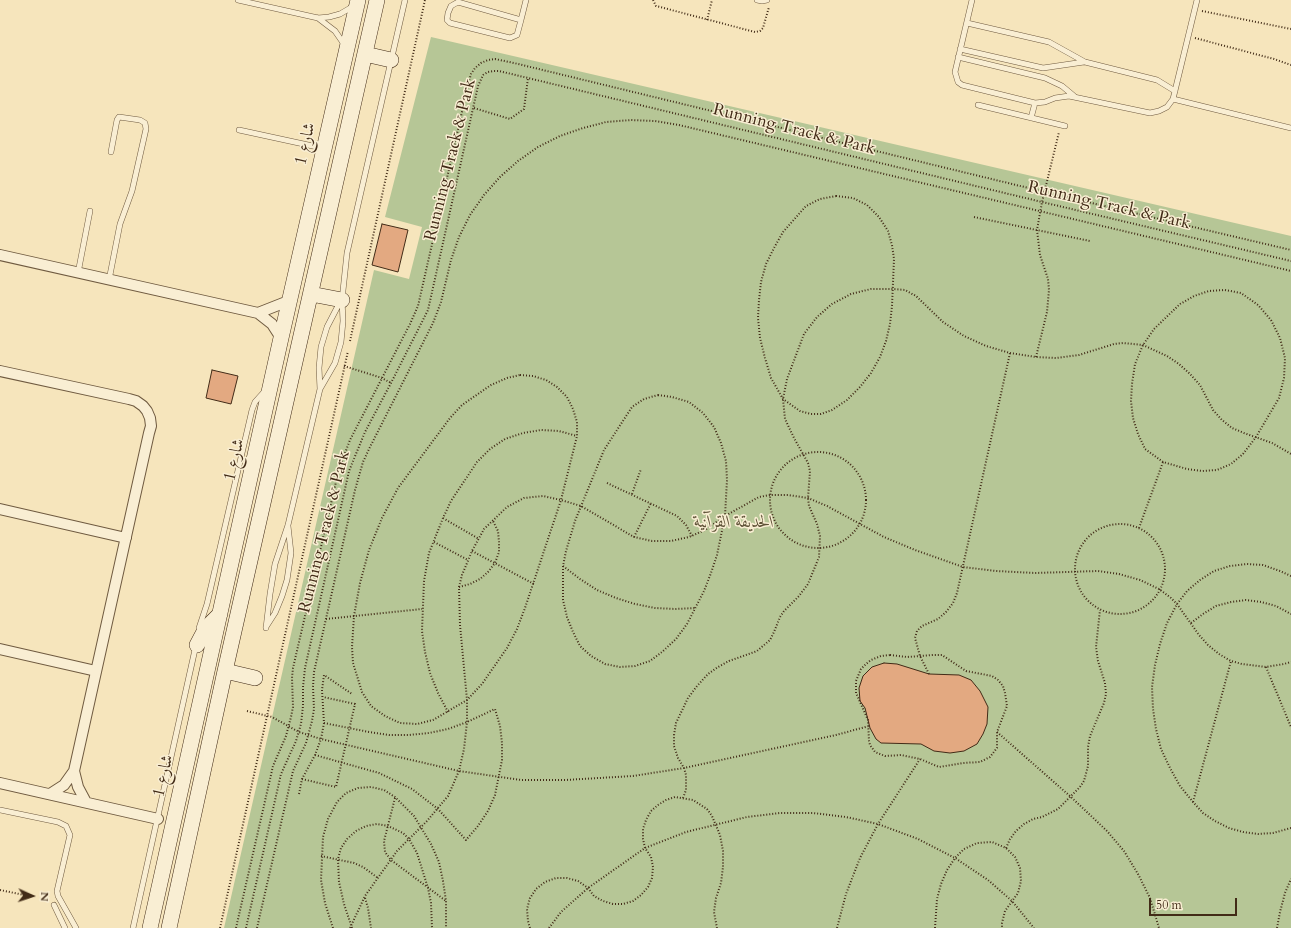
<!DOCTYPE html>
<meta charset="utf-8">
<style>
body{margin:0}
#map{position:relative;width:1291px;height:928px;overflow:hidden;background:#f6e5bc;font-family:Cardo,serif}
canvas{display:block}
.north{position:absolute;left:12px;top:876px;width:40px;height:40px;-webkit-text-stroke:3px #f9eed3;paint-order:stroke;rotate:93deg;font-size:11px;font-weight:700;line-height:16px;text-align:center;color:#422b17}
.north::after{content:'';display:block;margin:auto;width:14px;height:18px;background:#422b17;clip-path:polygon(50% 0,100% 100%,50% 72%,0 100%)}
.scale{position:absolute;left:1149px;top:898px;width:88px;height:18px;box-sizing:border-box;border:2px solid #422b17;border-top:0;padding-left:5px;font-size:12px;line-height:14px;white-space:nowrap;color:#422b17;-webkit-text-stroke:3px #f9eed3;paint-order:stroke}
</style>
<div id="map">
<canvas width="1291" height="928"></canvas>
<div class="north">N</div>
<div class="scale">50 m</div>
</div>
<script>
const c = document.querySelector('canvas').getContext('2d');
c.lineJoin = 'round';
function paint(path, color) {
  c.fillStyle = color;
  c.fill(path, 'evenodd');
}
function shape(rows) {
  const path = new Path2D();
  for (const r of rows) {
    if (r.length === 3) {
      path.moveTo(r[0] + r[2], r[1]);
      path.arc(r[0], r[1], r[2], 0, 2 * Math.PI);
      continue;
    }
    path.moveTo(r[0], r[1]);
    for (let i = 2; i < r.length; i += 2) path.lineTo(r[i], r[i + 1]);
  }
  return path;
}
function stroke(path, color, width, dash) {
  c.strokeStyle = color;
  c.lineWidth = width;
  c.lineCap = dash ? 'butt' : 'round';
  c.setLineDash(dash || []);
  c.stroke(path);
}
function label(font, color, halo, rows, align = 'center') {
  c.font = font + ' Cardo,Amiri,serif';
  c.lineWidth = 3;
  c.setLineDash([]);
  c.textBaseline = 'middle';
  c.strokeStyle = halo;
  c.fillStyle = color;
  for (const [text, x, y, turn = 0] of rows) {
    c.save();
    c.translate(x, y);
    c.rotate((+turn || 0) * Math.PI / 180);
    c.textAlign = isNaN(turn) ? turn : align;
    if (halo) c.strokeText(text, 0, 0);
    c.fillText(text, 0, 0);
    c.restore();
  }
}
const green = shape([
 [431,37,1291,236,1291,928,224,928,374,270,409,279,422,227,385,217]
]);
const building = shape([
 [382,224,408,230,398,272,372,265,382,224],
 [212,370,238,376,231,404,206,398,212,370],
 [884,663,897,664,929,674,959,675,971,680,980,691,988,707,987,724,983,734,977,744,964,751,950,753,934,751,921,744,881,743,876,739,870,728,865,708,860,701,859,688,863,676,872,667,884,663]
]);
const path = shape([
 [653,0,656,6,660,7,755,32,760,31,763,28,769,7],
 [1202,11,1291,29],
 [707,20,712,0],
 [1195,38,1274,59,1291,65],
 [474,108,510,119,524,109,528,78],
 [836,196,853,198,867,205,879,217,888,231,892,245,894,259,892,306,890,324,886,341,880,357,871,373,860,387,847,400,832,410,821,414,811,414,800,411,783,399,771,378,765,358,760,338,758,318,759,300,761,282,766,264,774,248,783,232,806,206,820,199,836,196],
 [974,217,1090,241],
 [1225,290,1241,293,1258,305,1271,320,1280,338,1285,358,1284,378,1279,398,1256,437,1243,454,1231,464,1217,470,1202,471,1187,469,1163,462,1145,449,1138,434,1133,418,1131,401,1132,384,1135,364,1143,345,1154,329,1180,304,1194,296,1209,291,1225,290],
 [350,341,425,0],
 [1036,357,1047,312,1049,290,1048,279,1040,255,1037,230,1042,202,1059,132],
 [344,366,382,378,391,383],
 [520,375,533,376,546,380,557,387,567,397,573,409,577,422,577,436,561,500,525,608,517,629,507,648,482,684,467,700,433,720,417,724,400,723,385,716,371,706,362,692,353,663,352,647,354,616,360,583,369,550,382,518,398,488,450,418,462,405,491,385,507,378,520,375],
 [658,395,672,397,689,402,703,413,714,427,721,443,726,461,727,480,725,516,717,555,711,573,704,591,687,624,676,639,662,652,650,661,635,666,620,667,605,664,591,656,580,646,573,632,567,617,563,600,563,566,566,551,575,521,604,450,632,407,644,399,658,395],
 [818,500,48],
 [607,483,677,516,686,525,692,536],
 [632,494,641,469],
 [443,518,479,539],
 [1120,569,45],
 [1139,528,1163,462],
 [634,537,651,503],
 [434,542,468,560],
 [472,551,534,584],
 [563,566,580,579,597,590,616,598,635,604,655,608,675,609,695,608],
 [1291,576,1280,571,1263,565,1247,564,1230,566,1214,571,1200,580,1187,591,1177,604,1167,623,1160,644,1155,665,1152,687,1153,709,1156,729,1161,749,1170,768,1180,786,1193,802,1203,813,1215,821,1229,828,1243,832,1258,834,1273,833,1291,828],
 [459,587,470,584,480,579,488,572,495,563,499,552,499,542,498,531,493,521],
 [326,619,422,609],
 [1191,623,1203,614,1216,606,1231,602,1246,600,1261,602,1276,606,1291,614],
 [890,655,907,657,933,655,942,655,966,671,992,676,998,680,1003,686,1005,693,1007,706,997,732,997,748,990,757,980,762,963,763,939,767,920,759,901,755,885,756,875,752,870,745,869,741,868,720,856,693,856,681,861,669,866,664,871,660,881,656,890,655],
 [1266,667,1291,727],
 [929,674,920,656,915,638,917,631,922,626,938,619,946,612,953,603,957,593,1010,353],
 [247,711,272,717,299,732,321,739,459,771,521,780,565,780,633,776,684,768,836,735,869,726],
 [448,712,438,693,430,673,425,652,422,631,424,581,429,553,443,518,451,501,477,462,490,449,505,439,523,433,541,430,559,431,577,436],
 [997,732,1071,797,1107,831,1124,851,1138,874,1150,898,1159,928],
 [315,755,379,773,412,789,438,809,466,840,478,826,488,811,495,795,502,760,502,743,500,726,495,709,467,722,448,729,429,733,409,735,389,735,369,732,324,723],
 [302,779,336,787,355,704,323,697],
 [299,794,302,779,315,755,321,739,324,723,322,690,324,675,352,694],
 [395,798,384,841,385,852,391,860,446,901],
 [683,798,686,790,686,775,684,768,678,758,674,746,674,735,676,723,688,698,697,686,708,674,718,667,729,661,757,651,770,640,774,632,780,617,784,611,799,596,808,584,819,557,820,536,817,524,809,506,808,498,810,471,808,463,794,438,785,419,783,399,787,379,804,334,817,317,832,304,851,294,871,289,893,289,905,290,916,296,943,322,964,336,986,346,1010,353,1036,357,1056,358,1079,355,1114,344,1123,343,1143,345,1167,356,1179,364,1190,374,1200,385,1213,410,1222,420,1232,428,1244,433,1272,443,1291,454],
 [1193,802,1231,661],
 [1006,848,1010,839,1016,831,1024,824,1033,819,1042,817,1058,809,1080,787,1084,781,1088,766,1088,747,1090,736,1104,703,1106,694,1105,683,1098,661,1096,647,1100,610],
 [321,856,354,863,363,867,378,878],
 [0,890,29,896],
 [365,898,368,908,371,928],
 [220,928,348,351],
 [236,928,273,766,286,736,291,717,293,707,292,678,293,668,339,469,350,440,410,324,418,306,469,81,471,74,475,68,481,63,488,60,495,59,514,63,1045,192,1291,250],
 [246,928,281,774,296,741,301,724,303,706,303,687,305,668,349,471,365,432,391,383,428,310,478,86,483,75,488,72,494,71,499,71,1042,202,1291,261],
 [257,928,293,771,306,743,312,721,314,709,313,687,314,672,355,490,363,462,369,449,433,323,441,302,451,260,459,237,470,215,484,195,500,177,518,161,538,147,560,136,583,128,606,122,631,120,655,121,679,125,1291,271],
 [333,928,325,903,321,880,323,837,328,819,337,802,346,793,358,788,371,787,384,790,395,797,414,816,431,844,439,862,443,881,446,901,446,928],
 [350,928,365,896,397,851,427,821,448,796,459,771,464,749,467,722,467,700,460,625,459,587,462,575,472,551,484,529,507,507,524,498,543,496,561,500,581,506,634,537,652,541,671,541,689,537,705,530,725,516,759,497,770,495,788,495,808,498,827,506,884,537,915,550,963,567,996,571,1035,573,1098,571,1119,574,1140,580,1159,589,1171,598,1177,604,1199,635,1208,645,1219,654,1231,661,1242,664,1266,667,1284,664,1291,662],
 [352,928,344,904,339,882,338,859,341,848,347,839,356,831,366,826,377,824,388,826,403,833,409,839,417,853,428,888,431,903,432,928],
 [530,928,528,921,527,909,530,898,536,889,545,882,556,878,567,878,578,881,588,888,594,896,603,901,613,904,623,904,633,901,641,895,648,887,652,878,653,867,651,857,645,848,643,839,643,829,646,820,651,811,658,805,666,800,675,797,693,800,707,809,712,816,720,835,723,851,723,867,721,883,716,898,714,912,717,928],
 [549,928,561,912,588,888,645,848,686,832,747,817,780,813,813,813,846,817,878,824,918,839,955,858,988,880,1012,901,1034,928],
 [837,928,846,894,860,858,878,824,920,759],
 [935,928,937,899,941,884,947,870,955,858,964,849,977,843,992,842,1006,848,1015,857,1020,868,1021,881,1018,893,1005,911,1002,923,1002,928],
 [1277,928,1280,912,1285,893,1291,879]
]);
const lane = shape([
 [238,0,318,18,329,17,340,14,352,7],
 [757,0,762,1,767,0],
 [972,0,955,72,958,82,962,85,1035,103,1045,102,1055,98,1069,96,1150,113,1159,111,1167,107,1173,99,1197,0],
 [458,2,521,20,517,35,510,38,450,23,447,20,448,13,451,6,458,2],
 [318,18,335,31,344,44],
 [521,20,526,0],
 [967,23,1049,42,1085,62,1157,80,1175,91],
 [960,49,1043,68,1084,62],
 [958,57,1045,78,1062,86,1074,96],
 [1173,99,1291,128],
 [978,105,1065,126],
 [1031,118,1035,103],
 [239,130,322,148],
 [78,273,90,211],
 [109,280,120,224,132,191,146,129,145,123,140,120,119,117,117,120,111,152],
 [320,389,335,363,341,342,343,321,342,300,347,253,405,0],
 [266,627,275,613,282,596,287,580,291,553,288,526],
 [199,628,207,604,252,410,255,402,264,392],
 [266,628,270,594,275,564,288,525,320,389,319,368,321,347,327,327,340,302],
 [0,810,58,822,66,826,70,835,57,891,58,896,76,928],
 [54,905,65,928],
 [133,928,196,645]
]);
const street = shape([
 [0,255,258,313,272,324,281,338],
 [258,313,291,300],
 [0,371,129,399,136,401,143,406,147,411,150,418,151,426,149,433,74,771,64,785,50,794],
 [0,509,126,538],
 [0,649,96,671],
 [74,771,78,787,86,802],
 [0,783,158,819]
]);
const secondary = shape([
 [365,54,391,60],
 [311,294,342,300],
 [197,645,206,628,220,614],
 [225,671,255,678],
 [150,928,281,338,358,0],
 [169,928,225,671,377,0]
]);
const streetNames = [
 ["Running Track & Park",794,130,14],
 ["شارع 1",306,144,-77],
 ["Running Track & Park",451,160,-76],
 ["Running Track & Park",1109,206,13],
 ["شارع 1",235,460,-77],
 ["Running Track & Park",325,532,-76],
 ["شارع 1",164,776,-77]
];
const parkNames = [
 ["الحديقة القرآنية",734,523]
];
paint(green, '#b6c696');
paint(building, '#e3a981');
stroke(building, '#422b17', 1);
stroke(lane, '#6f5a40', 6);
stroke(street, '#6f5a40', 12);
stroke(secondary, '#422b17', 16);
stroke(path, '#422b17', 2, [1, 2]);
stroke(lane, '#f9eed3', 5);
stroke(street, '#f9eed3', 10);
stroke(secondary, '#f9eed3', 15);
label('17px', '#422b17', '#f9eed3', streetNames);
label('italic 17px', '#5f5237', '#f9eed3', parkNames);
</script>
